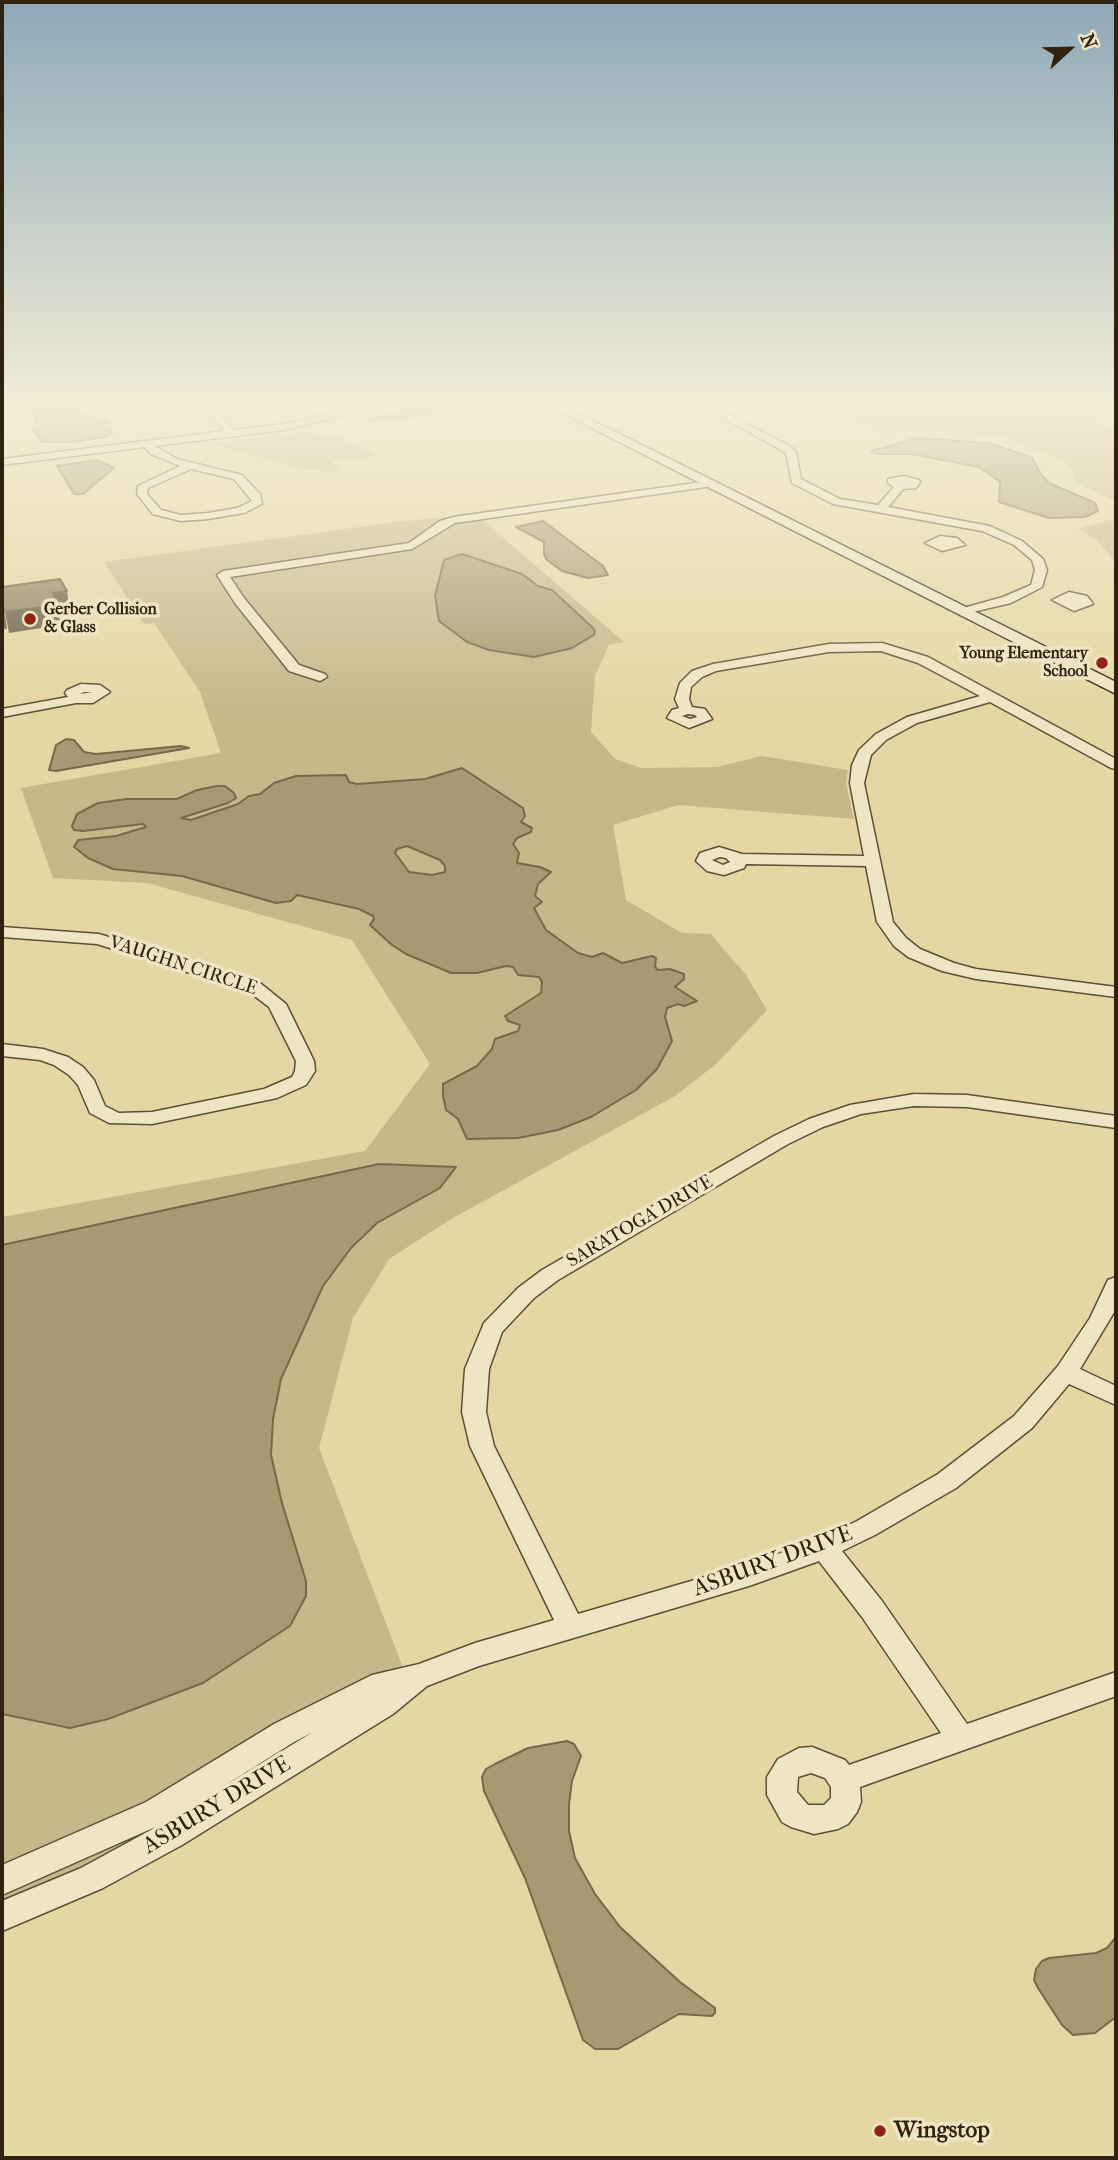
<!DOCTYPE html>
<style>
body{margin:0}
#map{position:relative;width:1118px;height:2160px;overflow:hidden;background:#e5d7a4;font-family:"IM FELL French Canon",serif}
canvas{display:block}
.frame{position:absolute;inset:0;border:4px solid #2f2210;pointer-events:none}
.north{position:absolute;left:1034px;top:14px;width:70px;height:70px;-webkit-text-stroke:5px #eee5c4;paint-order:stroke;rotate:68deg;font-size:19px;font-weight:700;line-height:28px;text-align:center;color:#2f2210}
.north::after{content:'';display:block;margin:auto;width:24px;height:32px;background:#2f2210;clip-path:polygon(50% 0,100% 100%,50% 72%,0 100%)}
</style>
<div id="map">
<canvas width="1118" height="2160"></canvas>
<div class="frame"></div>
<div class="north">N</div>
</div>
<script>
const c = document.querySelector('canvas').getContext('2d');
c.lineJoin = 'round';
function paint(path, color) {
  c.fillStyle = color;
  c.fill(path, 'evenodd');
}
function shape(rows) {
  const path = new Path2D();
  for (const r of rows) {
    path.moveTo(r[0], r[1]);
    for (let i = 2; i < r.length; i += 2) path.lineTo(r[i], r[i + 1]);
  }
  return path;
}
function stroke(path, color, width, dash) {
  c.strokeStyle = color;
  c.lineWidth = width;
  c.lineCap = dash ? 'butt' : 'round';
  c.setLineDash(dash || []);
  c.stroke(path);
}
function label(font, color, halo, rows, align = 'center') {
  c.font = font + ' "IM FELL French Canon",serif';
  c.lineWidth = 7;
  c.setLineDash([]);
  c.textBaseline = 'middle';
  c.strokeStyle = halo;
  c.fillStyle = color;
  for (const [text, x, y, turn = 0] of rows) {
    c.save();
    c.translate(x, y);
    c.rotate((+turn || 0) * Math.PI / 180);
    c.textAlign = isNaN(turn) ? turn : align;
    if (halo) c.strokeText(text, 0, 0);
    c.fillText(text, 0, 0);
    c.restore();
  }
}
const green = shape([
 [831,408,1069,408,1116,429,1116,502,1077,482,1073,479,1073,469,1063,461,1005,437,928,429,884,433],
 [301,432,334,436,378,454,366,458,333,460,332,462,340,471,331,472,306,469,212,444],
 [476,514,624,642,609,645,595,676,591,732,615,759,641,768,717,767,762,756,848,770,846,783,854,819,678,805,613,825,626,900,682,933,711,934,746,975,767,1010,716,1064,675,1096,451,1219,389,1259,353,1318,319,1448,403,1668,255,1737,109,1823,61,1846,2,1869,2,1217,365,1151,430,1064,352,940,147,883,53,878,21,788,221,753,200,692,154,623,144,624,104,562,395,522],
 [1116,518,1116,562,1097,541,1078,529],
 [124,1842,127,1845,30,1898,2,1907,2,1893,73,1864,113,1843]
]);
const water = shape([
 [29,408,78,408,84,416,108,423,112,433,106,437,73,442,43,442,33,431,37,417,29,408],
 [412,408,480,408,395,419,368,420,412,408],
 [918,438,988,443,1027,456,1033,459,1040,473,1049,483,1095,503,1098,511,1085,517,1049,518,999,502,1000,482,979,467,911,454,876,454,871,451,918,438],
 [97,460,114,468,83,494,74,494,57,466,97,460],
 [543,521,603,566,608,575,588,578,562,571,547,560,544,554,544,542,516,527,543,521],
 [462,554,522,574,538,586,552,590,592,627,595,631,594,635,572,648,534,657,489,650,467,642,439,621,435,596,444,560,462,554],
 [66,739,74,740,84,752,96,754,181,746,189,748,56,771,49,770,56,745,66,739],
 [462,768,523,808,525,816,521,822,532,828,531,832,517,838,513,844,519,853,517,863,540,867,551,872,538,884,535,896,542,902,534,908,546,930,578,953,592,957,603,953,622,963,652,956,656,958,655,967,658,970,670,969,684,974,684,979,675,987,697,1001,684,1006,678,1004,667,1008,665,1017,672,1041,657,1069,636,1090,591,1117,558,1130,518,1138,467,1139,458,1119,446,1110,443,1096,443,1084,477,1066,492,1049,495,1039,518,1031,520,1025,508,1021,505,1016,541,993,542,982,539,977,518,975,513,967,506,966,477,973,451,973,406,954,392,945,370,925,374,919,373,916,359,909,297,895,291,901,276,903,182,876,113,869,88,858,74,847,78,840,116,836,146,827,143,824,83,831,74,830,72,826,77,814,98,803,127,799,177,799,197,790,217,786,225,786,234,793,236,798,228,803,181,818,191,820,238,804,249,796,260,794,274,783,296,776,346,775,349,782,357,784,425,779,462,768],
 [407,846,440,860,445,866,445,872,432,875,409,872,395,853,397,849,407,846],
 [379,1164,456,1167,440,1188,377,1223,351,1248,323,1286,281,1379,273,1419,271,1455,282,1503,306,1581,306,1596,290,1626,203,1683,108,1719,70,1728,2,1714,2,1245,379,1164],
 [567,1741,574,1744,581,1756,572,1781,569,1804,569,1831,575,1858,595,1894,621,1928,680,1982,715,2008,715,2013,712,2016,679,2014,618,2049,595,2049,583,2040,525,1878,484,1791,482,1777,486,1769,495,1764,528,1748,567,1741],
 [1116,1937,1116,2017,1095,2033,1073,2035,1062,2025,1038,1988,1034,1980,1036,1969,1042,1961,1049,1958,1096,1953,1107,1948,1116,1937]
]);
const street = shape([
 [205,408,215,408,233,430,283,424,355,408,374,408,283,430,155,446,177,459,242,475,260,494,262,504,244,513,208,519,181,521,153,514,137,494,138,486,180,466,151,454,145,447,2,465,2,459,224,431,205,408],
 [191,469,234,479,252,501,237,508,208,513,181,515,161,510,147,494,148,488,191,469],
 [706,408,718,408,791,447,796,452,801,479,840,499,878,505,894,487,888,483,888,479,904,476,919,480,920,482,916,488,903,489,888,507,990,526,1022,541,1043,559,1047,570,1042,587,1011,603,960,615,960,609,1003,597,1031,585,1035,570,1032,560,1014,545,982,531,833,504,792,483,786,453,706,408],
 [709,481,713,482,713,486,455,523,412,549,230,577,244,598,299,665,325,674,327,677,320,681,289,671,235,603,217,575,223,571,409,543,440,521,453,517,709,481],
 [940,536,957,538,965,545,942,551,925,543,940,536],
 [1069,592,1087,596,1093,604,1074,611,1052,600,1069,592],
 [882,643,928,657,1116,759,1116,769,1111,768,990,702,917,723,886,740,871,755,864,783,893,922,906,938,920,949,954,963,976,969,1116,987,1116,997,976,979,942,971,908,957,894,946,877,922,866,866,746,864,744,868,724,875,707,871,696,861,700,853,719,847,742,854,864,856,850,783,852,765,859,750,876,734,907,717,980,696,918,663,881,651,829,652,716,671,702,677,691,687,689,699,692,707,705,709,712,719,689,728,667,718,672,710,679,708,675,699,680,683,692,671,713,664,829,644,882,643],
 [688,714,695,715,697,717,690,719,682,716,688,714],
 [720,857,726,858,730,862,723,865,712,860,720,857],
 [81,684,100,685,110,692,93,703,76,703,2,717,2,709,68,697,65,693,67,690,81,684],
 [84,692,93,692,80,694,84,692],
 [2,927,99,934,260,983,286,1004,314,1061,315,1071,306,1085,277,1098,152,1124,109,1123,90,1113,78,1085,69,1075,54,1065,40,1060,2,1056,2,1044,43,1049,68,1057,83,1067,94,1080,105,1106,119,1113,152,1112,264,1089,292,1077,295,1071,296,1061,269,1007,248,991,97,944,2,937,2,927],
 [914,1094,967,1095,1116,1116,1116,1128,967,1107,914,1106,861,1114,823,1127,788,1144,558,1280,534,1298,502,1332,489,1369,486,1412,494,1446,578,1614,746,1565,815,1541,857,1521,938,1474,1014,1416,1058,1366,1090,1318,1108,1280,1116,1277,1116,1309,1080,1369,1116,1386,1116,1405,1069,1384,1032,1428,956,1488,875,1535,842,1551,882,1601,967,1724,1116,1672,1116,1696,860,1787,861,1802,857,1812,848,1824,838,1829,814,1834,791,1827,782,1822,767,1795,767,1777,778,1759,799,1748,812,1747,845,1760,849,1765,941,1733,862,1617,819,1561,749,1586,479,1666,427,1686,393,1714,182,1845,103,1888,2,1931,2,1901,81,1868,160,1825,2,1895,2,1865,146,1802,274,1724,372,1675,419,1664,475,1643,554,1620,470,1446,462,1412,465,1369,484,1323,518,1288,542,1270,774,1136,809,1119,850,1105,914,1094],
 [313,1732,216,1791,294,1742,313,1732],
 [811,1773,825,1778,831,1787,831,1798,824,1805,808,1805,797,1792,798,1777,811,1773]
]);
const secondary = shape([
 [552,408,568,408,1116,682,1116,694,552,408]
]);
const shadedWall = shape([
 [67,591,70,611,59,613,61,625,9,633,5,612,53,593],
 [2,608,4,608,7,629,2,629]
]);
const building = shape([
 [60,579,67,591,53,593,58,605,5,612,4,608,2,608,2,587,60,579]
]);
const markers = [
 [30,619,7,"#8f2418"],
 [1102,663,7,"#8f2418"],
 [880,2131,7,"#8f2418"]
];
const farPoinames = [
 ["Gerber Collision",44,610],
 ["& Glass",44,628],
 ["Young Elementary",1088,654,"right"],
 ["School",1088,672,"right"]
];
const streetNames = [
 ["VAUGHN CIRCLE",183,966,18],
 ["SARATOGA DRIVE",640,1222,-30]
];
const nearStreetnames = [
 ["ASBURY DRIVE",773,1562,-20],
 ["ASBURY DRIVE",217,1806,-31]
];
const nearPoinames = [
 ["Wingstop",894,2131]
];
paint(green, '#c6b88b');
paint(water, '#a79972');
stroke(water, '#77694b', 2);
stroke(street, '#5c4f35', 3);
stroke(secondary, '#2f2210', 3);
paint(street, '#eee5c4');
paint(secondary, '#eee5c4');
paint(shadedWall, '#635a41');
paint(building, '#8e805d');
stroke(building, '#635a41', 2);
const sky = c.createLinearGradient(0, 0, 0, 711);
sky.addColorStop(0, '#8ea9b9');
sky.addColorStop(0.57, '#f3edd6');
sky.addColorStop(1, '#f3edd600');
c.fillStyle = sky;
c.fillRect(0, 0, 1118, 711);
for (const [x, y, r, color] of markers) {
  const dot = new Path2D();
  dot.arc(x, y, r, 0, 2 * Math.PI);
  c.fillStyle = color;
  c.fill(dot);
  stroke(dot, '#eee5c4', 2.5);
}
label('bold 16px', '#2f2210', '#eee5c4', farPoinames, 'left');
label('19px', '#2f2210', '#eee5c4', streetNames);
label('23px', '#2f2210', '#eee5c4', nearStreetnames);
label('bold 23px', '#2f2210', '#eee5c4', nearPoinames, 'left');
</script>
